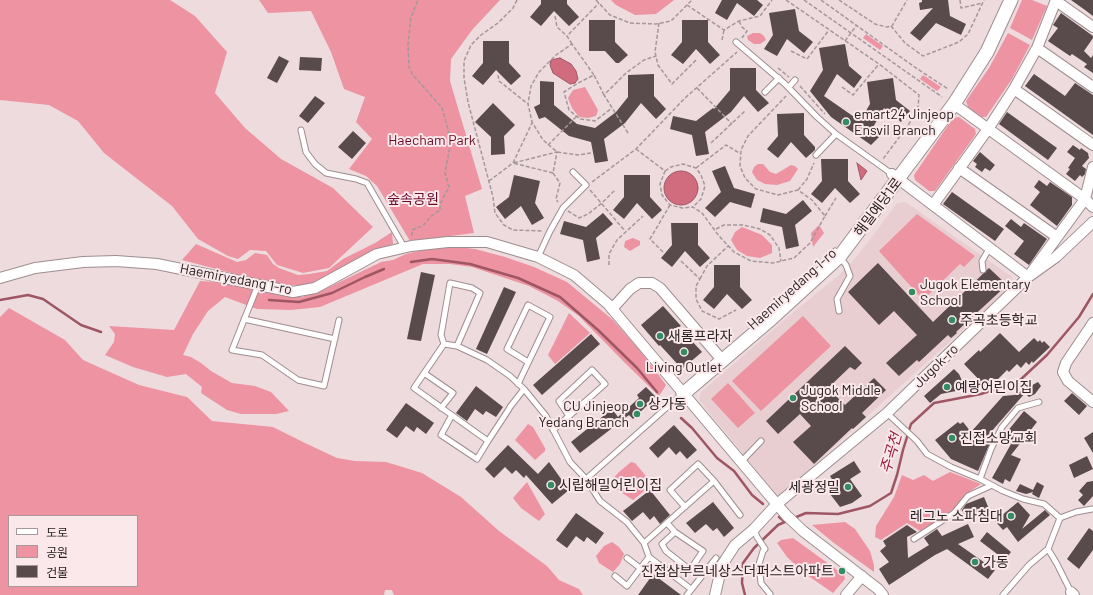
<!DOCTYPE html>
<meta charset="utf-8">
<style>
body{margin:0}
#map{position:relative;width:1093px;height:595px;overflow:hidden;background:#eedbde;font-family:Barlow,"Noto Sans KR",sans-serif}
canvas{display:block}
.legend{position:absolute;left:8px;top:515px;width:130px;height:72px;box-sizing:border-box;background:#fbe8eb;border:1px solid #a7999b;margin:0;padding:5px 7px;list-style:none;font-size:12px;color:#292223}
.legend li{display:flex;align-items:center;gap:8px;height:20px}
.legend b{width:20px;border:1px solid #a7999b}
</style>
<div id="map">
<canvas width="1093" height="595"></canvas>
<ul class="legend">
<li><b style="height:5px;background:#fff"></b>도로</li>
<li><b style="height:11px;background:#ed93a2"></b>공원</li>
<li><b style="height:11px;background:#594a4c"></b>건물</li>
</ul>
</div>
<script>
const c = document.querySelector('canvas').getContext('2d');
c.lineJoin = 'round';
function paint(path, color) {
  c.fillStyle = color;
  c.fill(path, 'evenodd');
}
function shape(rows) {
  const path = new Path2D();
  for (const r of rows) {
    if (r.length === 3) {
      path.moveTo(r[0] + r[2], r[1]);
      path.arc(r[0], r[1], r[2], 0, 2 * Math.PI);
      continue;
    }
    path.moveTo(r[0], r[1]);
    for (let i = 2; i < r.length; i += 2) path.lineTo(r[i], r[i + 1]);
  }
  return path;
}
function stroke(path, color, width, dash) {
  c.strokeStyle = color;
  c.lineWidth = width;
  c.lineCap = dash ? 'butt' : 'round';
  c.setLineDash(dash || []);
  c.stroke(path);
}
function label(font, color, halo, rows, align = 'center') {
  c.font = font + ' Barlow,"Noto Sans KR",sans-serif';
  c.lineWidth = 4;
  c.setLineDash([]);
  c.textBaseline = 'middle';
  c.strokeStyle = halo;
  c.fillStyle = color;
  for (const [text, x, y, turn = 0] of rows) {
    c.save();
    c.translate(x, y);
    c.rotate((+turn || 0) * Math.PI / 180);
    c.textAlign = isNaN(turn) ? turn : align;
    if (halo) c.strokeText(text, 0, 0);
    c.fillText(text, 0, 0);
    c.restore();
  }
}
const built = shape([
 [902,202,907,203,1012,277,1013,285,896,390,779,498,699,400,701,392,796,310,838,276,852,262,872,237,896,204]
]);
const green = shape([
 [0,0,170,0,195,16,227,52,215,93,245,128,281,159,333,188,373,227,329,268,303,273,277,265,266,251,250,250,238,259,228,256,198,239,172,206,104,153,78,121,49,105,0,100],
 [259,0,500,0,472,30,451,59,450,81,482,189,465,196,474,233,410,241,377,186,366,176,349,169,372,139,356,122,365,97,344,89,331,52,311,11,268,13],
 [611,0,674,0,656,14,635,15,616,5],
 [1022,0,1032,0,1047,6,1032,40,1010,28],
 [753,33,760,33,764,36,766,40,760,44,754,44,748,40,747,36],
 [1008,33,1030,45,1012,79,986,117,981,117,968,107,966,101,989,68],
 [866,34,883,46,880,50,863,38],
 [923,75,941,87,937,91,920,79],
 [585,87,598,110,596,116,588,118,579,117,572,108,568,98,573,90],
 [959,117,975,129,976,134,935,191,929,191,915,180,914,175,953,118],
 [758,164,763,164,770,172,776,174,791,165,795,166,798,169,790,181,777,185,765,184,757,180,752,172,754,167],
 [917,214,975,256,964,267,960,264,923,300,879,251],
 [819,225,824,233,813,247,811,233],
 [742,227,762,235,772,245,772,253,760,258,747,256,737,250,731,240,735,232],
 [392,232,393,244,369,253,321,280,305,285,285,285,262,281,182,260,196,244,237,262,246,260,255,253,267,255,273,264,279,268,298,275,309,274,327,271,343,259,375,243],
 [633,238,640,241,640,245,630,251,624,247,625,241],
 [449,246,475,249,505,257,534,267,567,282,613,320,642,353,666,385,663,390,659,396,625,363,579,316,558,301,529,286,472,267,450,264,423,264,320,307,291,310,257,309,225,297,208,311,193,334,183,355,191,357,201,363,211,371,232,383,255,386,271,392,289,411,276,414,241,414,227,410,201,393,202,387,186,374,167,377,133,367,105,355,114,342,115,334,109,326,174,330,200,281,217,282,302,297,321,291,381,262,393,260,406,254,426,249],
 [9,308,65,340,83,360,139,385,187,397,212,421,273,427,305,443,337,458,355,461,386,462,422,473,461,497,499,531,547,566,559,580,579,589,583,595,394,595,392,590,385,590,384,595,0,595,0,317],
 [9,516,137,516,137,586,9,586],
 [569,313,590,333,555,364,548,355],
 [803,316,831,346,761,411,732,381],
 [728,383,755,413,738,428,711,399],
 [528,424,533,427,545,448,545,451,535,460,515,440],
 [631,462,635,463,646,476,646,486,643,492,633,500,610,485,611,481,619,472],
 [950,472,981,484,966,494,953,509,943,518,920,531,907,523,881,540,875,537,876,526,894,497,902,475,913,480,924,475,933,481],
 [527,482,545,514,539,521,521,508,513,498],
 [845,522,855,529,870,551,874,565,874,572,834,543,812,525],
 [793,538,844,575,845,579,833,593,804,573,787,557,777,543,781,540],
 [612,542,619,547,624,554,620,564,613,572,599,563,596,556,604,546]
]);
const water = shape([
 [560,58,571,64,576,71,578,79,575,83,570,84,553,73,550,65,551,60,560,58],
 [857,163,867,171,861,180,857,163],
 [681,188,17]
]);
const stream = shape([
 [411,262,432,259,470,264,518,278,560,297,598,330,637,368,657,392],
 [0,300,28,295,43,299,81,325,101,332],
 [269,300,299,302,332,293,365,277,384,269],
 [681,418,692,428,717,458,734,471,752,495,763,504],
 [779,517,785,522],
 [794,518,806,513,838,514,870,506,891,493,897,475,903,450,911,424,934,403,981,394,1019,381,1047,355,1079,317,1093,294],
 [745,595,742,583,743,563,754,548,778,525,789,520]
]);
const building = shape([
 [541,0,567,0,567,4,579,17,569,26,554,11,541,26,530,17,541,4],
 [722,0,757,0,763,5,754,16,737,3,727,20,715,13],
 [922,0,948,0,950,16,966,24,961,35,936,23,920,41,910,33,933,8,920,10,919,3,922,2],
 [1071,0,1093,0,1093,16,1085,10],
 [795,9,799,31,813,42,804,53,787,39,777,56,764,49,773,35,769,13],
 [1061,13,1093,36,1093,38,1084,51,1091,58,1093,55,1093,73,1084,67,1087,64,1072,54,1070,56,1048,41,1058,28,1053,25],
 [589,20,615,20,615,42,628,55,619,63,616,63,605,51,589,51],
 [682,20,708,20,708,42,720,55,710,64,696,49,683,64,671,55,682,42],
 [483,41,509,41,509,63,521,76,511,85,496,70,483,85,472,76,483,63],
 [845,44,849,66,862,77,854,88,837,74,824,96,860,121,870,104,867,82,893,78,896,100,910,111,901,122,884,108,872,129,881,135,871,145,831,117,810,91,823,70,819,48],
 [279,56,289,61,277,83,267,78],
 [300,57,322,58,321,71,299,70],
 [730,68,756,68,756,90,769,103,758,112,744,96,731,112,705,132,709,154,696,156,692,135,670,129,673,116,696,121,713,108,714,109,730,90],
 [654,74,654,96,666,109,656,119,641,103,625,123,604,139,608,161,595,163,591,142,569,136,545,117,539,119,534,107,540,104,540,81,554,82,554,105,577,124,595,128,616,112,628,97,628,75],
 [1034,74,1065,96,1075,83,1093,95,1093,135,1025,86],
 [315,96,325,103,308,123,299,116],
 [493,103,515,125,504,136,505,154,491,155,491,137,475,122],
 [1007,112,1057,148,1048,160,999,124],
 [804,113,804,135,815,147,815,150,806,158,791,142,778,158,767,149,778,136,777,114],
 [353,131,366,143,352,159,338,147],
 [1073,145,1080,150,1081,148,1088,153,1089,158,1082,166,1086,169,1085,174,1082,177,1080,175,1075,181,1066,174,1070,169,1068,168,1075,158,1067,152],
 [980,152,995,165,990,171,985,168,982,172,975,167,977,164,973,161],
 [821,159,848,159,848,181,860,194,850,203,835,188,822,203,811,194,822,181],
 [725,166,734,188,755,194,751,208,730,202,715,217,705,208,721,192,712,171],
 [514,175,540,181,535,203,544,218,532,225,521,206,505,219,496,207,509,197],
 [624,175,650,175,650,197,662,210,652,219,637,203,624,219,613,210,624,197],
 [1039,180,1047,186,1050,182,1072,197,1072,205,1057,226,1030,205,1040,192,1034,187],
 [952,192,1004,229,995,241,943,204],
 [803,200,812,211,795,225,799,246,786,249,782,227,760,222,763,208,786,214],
 [603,213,613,224,596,238,600,259,587,262,583,240,560,234,564,221,586,227],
 [1011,219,1021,227,1024,223,1047,239,1029,265,1014,254,1024,241,1005,226],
 [671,223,698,223,698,245,710,258,700,267,685,251,672,267,661,258,672,245],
 [878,263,933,322,989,268,1007,285,956,332,957,333,951,338,948,335,919,362,917,360,899,376,886,363,917,335,894,311,879,325,848,292],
 [714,265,740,265,740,287,752,300,742,309,727,294,714,309,703,300,714,287],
 [421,272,435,275,421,341,407,339],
 [504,287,516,292,487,354,476,349],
 [663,306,681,326,679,327,702,352,682,369,660,345,659,346,641,325],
 [1000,333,1019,352,1034,338,1038,342,1040,340,1042,343,1044,341,1050,347,1033,363,1032,361,1029,365,1026,362,1021,368,1017,364,1009,372,1007,370,995,382,993,379,985,386,964,364,979,350,980,352],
 [591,334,600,344,542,395,533,385],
 [845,346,862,363,855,370,850,367,828,388,845,405,874,378,886,390,862,413,866,417,853,429,852,428,814,464,793,442,811,426,800,414,778,434,766,421],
 [954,369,959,374,963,383,956,391,941,394,930,403,924,396],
 [1038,382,1041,386,1035,394,1029,397,1025,393,984,440,990,443,978,471,951,459,935,440,958,422,960,424,963,422,971,432,1003,396,1014,395],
 [476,386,503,407,496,417,486,411,483,415,475,409,467,421,456,413],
 [646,387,656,397,633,419,629,415,580,453,571,442,612,409,618,417,639,398,637,395],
 [1072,393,1087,406,1079,415,1064,401],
 [406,403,434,423,426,434,417,427,414,432,406,426,397,438,386,430],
 [1024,411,1037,422,1011,455,1021,459,1010,482,1005,479,1003,484,992,478,1011,444,1002,438],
 [674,425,697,450,687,459,680,451,676,455,669,447,658,458,649,448],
 [1093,432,1093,453,1084,438],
 [508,445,538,474,549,462,569,490,552,504,526,475,524,478,516,470,512,474,505,467,494,478,485,469],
 [1087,456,1093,469,1074,478,1069,465],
 [854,461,861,472,850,479,862,496,852,503,840,507,830,494,838,489,830,476],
 [1093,481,1093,496,1084,506,1078,500,1083,495,1079,491,1087,482],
 [1037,482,1044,486,1039,498,1032,494,1033,492,1026,494,1016,491,1020,484,1033,490],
 [650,490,670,515,660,524,654,516,650,520,643,512,632,521,623,511],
 [984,497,989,509,966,519,962,510,966,504],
 [713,502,734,528,724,537,717,528,713,531,706,524,695,533,686,523],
 [1018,502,1030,515,1022,529,1045,510,1050,515,1018,542,1007,527,1003,530,995,521],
 [576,513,604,533,596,544,587,537,584,542,576,536,567,548,556,540],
 [968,524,974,537,958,544,995,570,988,579,947,549,935,555,889,585,879,569,889,562,880,551,886,546,883,541,907,525,917,532,907,537,908,558,929,545,924,538,937,529,942,536],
 [1089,528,1093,531,1093,550,1079,569,1067,559],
 [987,532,1011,552,1005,560,980,541],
 [653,574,681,595,638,595]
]);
const path = shape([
 [517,0,513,8,498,23,481,35,471,45,464,61,464,78,468,102,493,197,495,213,504,225,513,230,543,231],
 [596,0,610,15,630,23,656,24,671,21,692,0],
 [786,0,879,64,919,95,918,108,909,124,883,159],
 [804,0,942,97],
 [821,0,916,68,948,89],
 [839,0,875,24,887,27,892,26,907,0],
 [960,0,961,8,983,3],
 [687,5,724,30,739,21,760,16,772,0],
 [555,16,557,27,567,36],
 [739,21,742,27,747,31,742,38],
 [659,23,655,52,658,65,672,84,697,59],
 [891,26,905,43,923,56,959,42,968,34,984,0],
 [722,40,724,30],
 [845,41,856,26],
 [572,44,567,36,599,3],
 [791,51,807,59,829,30],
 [778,68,789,77],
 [498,75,499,81,528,104],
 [800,86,825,114],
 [842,87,853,95,879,64],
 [697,88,732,124],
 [604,95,594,75,578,83,564,92,569,110,580,119,595,121,612,108],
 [628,133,604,95,626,73,644,60,656,56],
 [711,143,746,110],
 [548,145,577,116],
 [636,149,665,171,660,184,662,195,670,205,682,208,693,207,702,213,719,236,734,252,751,261,773,263,794,258,810,243,825,216,812,200,798,190,778,195,756,189,745,178,740,166,741,150,748,136,786,96],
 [591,153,578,155,557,152,543,140,532,122,528,104,531,86,539,72,556,55,572,44,594,75],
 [696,168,726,145,741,154],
 [665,171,671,167,683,164,696,168,701,175,705,186,701,199,693,207],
 [553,173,513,163,557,152,553,173,560,183,556,199,558,202],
 [489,181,513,163,532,123],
 [592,182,636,149,685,98,737,52],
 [590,190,625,231],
 [798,190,807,179,814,163],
 [568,211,579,218,588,214,602,203,615,190],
 [825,216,836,198],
 [716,229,724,225,743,225,760,229,770,235,779,248,781,261],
 [412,236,412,230,424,225,431,216,440,210,440,204,449,187,445,173,450,146,448,129,442,108,412,74,409,67,408,44,411,17,418,0],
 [663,252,650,239,670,205],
 [681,261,700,279,696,286,696,299,702,311,719,319,736,310],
 [609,265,609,254,617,240,643,216],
 [700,279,707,266,728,246]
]);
const service = shape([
 [736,42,785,84,817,117,836,134,892,174],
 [789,87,795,80],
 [765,92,779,78],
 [301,130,306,152,315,164,326,173,356,179,367,183,404,247],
 [816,155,836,134],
 [835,251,846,265,850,276,837,299,839,311],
 [538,257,550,231,563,208,586,185,573,172],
 [983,270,982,261,989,249],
 [258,285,232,350,262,355,298,380,324,386,339,320],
 [244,319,335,339],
 [444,344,441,335,450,283,472,288,480,293,457,346],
 [424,373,453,393,441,408],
 [518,384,550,317,528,305,507,349,528,362],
 [510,407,524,389],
 [509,409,488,441,414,388,444,344,457,346,487,360,510,376,524,389,546,416,570,462,586,479,600,501,627,522,644,543,649,557,691,589],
 [887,413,917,441,927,454,951,467,980,479,1003,491,1023,499,1044,504,1060,518,1048,549,1057,564,1071,592],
 [452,415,441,435,477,459,488,441],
 [553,430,569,416,605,384,592,370,559,401,569,416],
 [741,462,761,441],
 [586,479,682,394],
 [980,479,991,449,1002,427,1018,408,1039,402],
 [685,507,670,490,698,464,714,481],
 [1060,518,1076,512,1092,509],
 [667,523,675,532,703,551,690,570,666,551,662,544,675,532],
 [754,529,757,537,765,549,763,551,759,564,761,583,770,594],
 [914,539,954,513,968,496,990,486],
 [644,543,714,481,740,515],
 [627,558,640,568],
 [615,576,627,586,649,557],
 [687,595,716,558],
 [1003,595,1029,565,1048,549]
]);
const minor = shape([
 [1056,1,1093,27],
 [1037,48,1093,87],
 [1014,89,1093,145],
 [954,104,1085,199,1093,207],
 [959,168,1057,237],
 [892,174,1028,277,1056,257,1093,222],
 [933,205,988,129,1014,89,1037,48,1056,0],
 [0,278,35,268,83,262,116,261,157,264,293,292,315,288,377,254,411,246,448,242,487,242,538,257,574,275,608,304,786,515,803,531,878,589,883,595],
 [612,309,630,289,639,283,652,283,660,288,723,361],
 [1093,323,1066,363,1063,372,1068,381,1093,402],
 [1071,592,1074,595],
 [715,595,722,565,735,545,754,529,777,504,887,413,1028,277,1085,199,1093,167],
 [846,595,862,576]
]);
const tertiary = shape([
 [683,394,771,319,840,256,954,104,987,52,1011,0]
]);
const markers = [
 [846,122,4,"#348d62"],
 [912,292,4,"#348d62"],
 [952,320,4,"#348d62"],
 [660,336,4,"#348d62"],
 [684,352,4,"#348d62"],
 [947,387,4,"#348d62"],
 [793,398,4,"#348d62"],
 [640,404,4,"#348d62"],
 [637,414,4,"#348d62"],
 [952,438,4,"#348d62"],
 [551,485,4,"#348d62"],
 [848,487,4,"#348d62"],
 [1011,516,4,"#348d62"],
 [975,562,4,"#348d62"],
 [842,571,4,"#348d62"]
];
const poiNames = [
 ["emart24 Jinjeop",854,114],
 ["Ensvil Branch",854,130],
 ["Jugok Elementary",920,284],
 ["School",920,300],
 ["주곡초등학교",960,320],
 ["새롬프라자",668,336],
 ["Living Outlet",684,367,"center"],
 ["예랑어린이집",955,387],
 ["Jugok Middle",801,390],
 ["School",801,406],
 ["상가동",648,404],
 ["CU Jinjeop",629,406,"right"],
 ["Yedang Branch",629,422,"right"],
 ["진접소망교회",960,438],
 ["시립해밀어린이집",559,485],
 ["세광정밀",840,487,"right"],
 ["레그노 소파침대",1003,516,"right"],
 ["가동",983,562],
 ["진접삼부르네상스더퍼스트아파트",834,571,"right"]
];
const parkNames = [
 ["Haecham Park",432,140],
 ["숲속공원",413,199]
];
const streetNames = [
 ["해밀예당1로",878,207,-53],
 ["Haemiryedang 1-ro",236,279,11],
 ["Haemiryedang 1-ro",792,289,-42],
 ["Jugok-ro",936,366,-44]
];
const waterNames = [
 ["주곡천",891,453,-74]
];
paint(built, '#e9ced1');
paint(green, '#ed93a2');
paint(water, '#d16c7f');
stroke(water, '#9f5663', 1);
stroke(stream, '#9f5663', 2.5);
paint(building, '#594a4c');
stroke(service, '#9e8d8f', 7);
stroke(minor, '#9e8d8f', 12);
stroke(tertiary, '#9e8d8f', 15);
stroke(path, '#a59799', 1.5, [4, 2]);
stroke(service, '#fff', 5);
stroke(minor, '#fff', 10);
stroke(tertiary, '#fff', 13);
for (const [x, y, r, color] of markers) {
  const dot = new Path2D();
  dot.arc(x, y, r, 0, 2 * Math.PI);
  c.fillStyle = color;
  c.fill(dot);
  stroke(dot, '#fbe8eb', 1.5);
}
label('14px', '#292223', '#fbe8eb', poiNames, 'left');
label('14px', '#6a0a2a', '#fbe8eb', parkNames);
label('14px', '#292223', '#fbe8eb', streetNames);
label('italic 15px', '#971b42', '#fbe8eb', waterNames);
</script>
